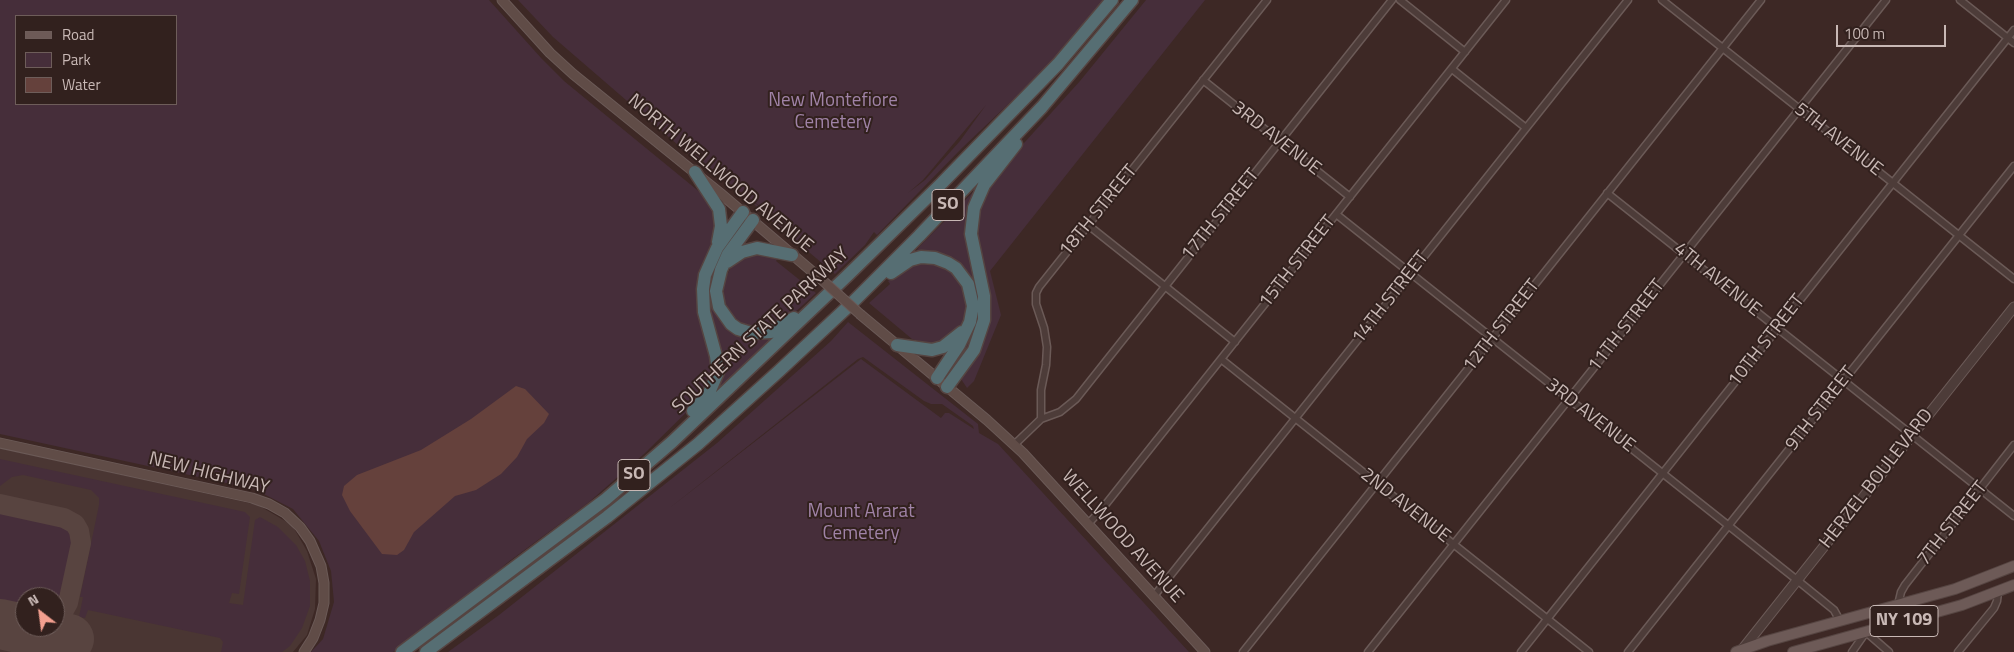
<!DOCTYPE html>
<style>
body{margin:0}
#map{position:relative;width:2014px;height:652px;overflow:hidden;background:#3d2825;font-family:"Titillium Web",sans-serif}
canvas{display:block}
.legend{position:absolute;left:15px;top:15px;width:162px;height:90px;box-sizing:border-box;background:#32211e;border:1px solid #6e5d5a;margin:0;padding:6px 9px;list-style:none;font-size:15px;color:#c8b8b5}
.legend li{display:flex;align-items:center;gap:10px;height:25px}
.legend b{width:25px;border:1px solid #6e5d5a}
.north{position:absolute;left:15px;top:587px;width:50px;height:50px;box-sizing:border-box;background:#32211e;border:1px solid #6e5d5a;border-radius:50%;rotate:330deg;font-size:14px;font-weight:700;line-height:20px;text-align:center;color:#c8b8b5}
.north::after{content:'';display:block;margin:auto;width:18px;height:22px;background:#f39f8f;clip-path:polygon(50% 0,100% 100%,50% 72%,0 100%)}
.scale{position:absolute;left:1836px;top:25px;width:110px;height:22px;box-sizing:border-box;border:2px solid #c8b8b5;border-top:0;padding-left:6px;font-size:15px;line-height:18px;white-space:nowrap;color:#c8b8b5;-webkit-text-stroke:4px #32211e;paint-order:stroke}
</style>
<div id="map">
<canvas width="2014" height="652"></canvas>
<ul class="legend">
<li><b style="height:6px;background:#6d5a57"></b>Road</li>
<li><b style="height:14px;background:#462e3a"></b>Park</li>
<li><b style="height:14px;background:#65413c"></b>Water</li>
</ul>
<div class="north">N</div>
<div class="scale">100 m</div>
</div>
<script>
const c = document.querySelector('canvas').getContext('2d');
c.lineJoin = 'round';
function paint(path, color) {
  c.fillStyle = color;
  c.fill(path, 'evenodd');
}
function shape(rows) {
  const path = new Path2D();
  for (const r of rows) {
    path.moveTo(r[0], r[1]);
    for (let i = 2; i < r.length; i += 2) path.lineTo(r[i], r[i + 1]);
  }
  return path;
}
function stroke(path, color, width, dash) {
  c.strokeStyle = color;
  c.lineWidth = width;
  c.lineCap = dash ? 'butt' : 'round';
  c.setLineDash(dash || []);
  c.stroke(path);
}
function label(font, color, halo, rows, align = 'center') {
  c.font = font + ' "Titillium Web",sans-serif';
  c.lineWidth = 4;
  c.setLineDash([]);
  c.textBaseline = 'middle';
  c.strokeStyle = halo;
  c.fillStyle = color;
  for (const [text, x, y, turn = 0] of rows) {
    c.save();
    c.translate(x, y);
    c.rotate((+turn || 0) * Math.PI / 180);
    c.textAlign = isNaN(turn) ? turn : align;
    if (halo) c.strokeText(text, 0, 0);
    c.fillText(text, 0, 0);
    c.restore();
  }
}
const airport = shape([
 [0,448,258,505,292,525,307,551,316,579,315,609,307,635,293,652,0,652],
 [25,597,55,597,55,627,25,627]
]);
const green = shape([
 [0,0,489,0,542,59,564,81,707,198,716,210,718,228,699,283,714,362,705,394,644,454,588,503,507,563,477,590,393,652,311,652,323,639,334,602,331,571,319,541,293,509,254,489,0,434],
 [16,16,176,16,176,104,16,104],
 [518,0,1104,0,1077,33,1038,76,962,148,877,235,874,232,865,245,835,274,767,217,749,199,775,217,685,151,553,37],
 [986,105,960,141,925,180,908,193,923,180],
 [1146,0,1205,0,990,271,1001,315,974,381,967,388,961,379,990,306,988,283,976,234,981,200,1006,163,1080,81],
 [978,187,973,205,982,293,974,345,953,371,951,367,978,310,977,294,970,279,963,269,912,257,919,247],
 [738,228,741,229,722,258,723,319,773,337,719,391,717,389,708,285,719,254],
 [762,252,778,258,776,261,816,293,780,326,744,328,729,314,723,297,725,279,733,263,747,254],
 [918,262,937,262,961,279,968,310,962,327,937,347,912,339,869,303,890,284,888,281,905,268],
 [848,322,978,424,979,433,998,444,1189,652,448,652,499,615,717,443,831,341],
 [863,357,924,401,931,404,942,404,973,426,974,429,949,413,945,413,941,418,861,359,667,510,858,359],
 [0,459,245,512,250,517,239,594,232,593,229,603,243,605,255,520,260,517,278,527,296,545,305,561,310,581,310,606,302,628,290,646,282,652,221,652,223,642,220,638,88,610,85,618,79,617,83,597,80,597,99,505,99,498,91,490,23,475,12,477,0,486],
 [0,511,65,525,71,532,73,538,61,598,56,606,55,597,25,597,25,605,0,599]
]);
const water = shape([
 [516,386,525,389,549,414,544,423,527,439,517,457,501,474,476,490,455,496,414,532,404,550,397,555,382,554,350,511,342,495,344,486,357,475,421,450,471,419]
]);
const taxiway = shape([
 [0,504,64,518,75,524,79,531,81,543,68,603,63,612,55,619],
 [46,627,40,633,47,652]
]);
const runway = shape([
 [0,624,69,639]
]);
const minor = shape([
 [1400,0,1465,52],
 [1662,0,2014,279],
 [1960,0,2014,43],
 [1452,69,1526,128],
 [1203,80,1350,197],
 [1607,193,2014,516],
 [1336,214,1797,580,1834,610,1840,621],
 [1088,225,1235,342],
 [1221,359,1589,652],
 [1041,419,1041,390,1046,365,1047,347,1044,328,1036,304,1036,293,1039,287,1267,0],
 [1014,445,1041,419,1060,412,1076,399,1392,0],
 [1088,524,1102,509,1506,0],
 [1154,596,1628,0],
 [1898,605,1901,592,1905,585,2014,445],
 [1243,652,1761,0],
 [1368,652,1886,0],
 [1521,652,2014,30],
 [1628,652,2014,166],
 [1852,652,1866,632,1889,652],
 [1958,652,1994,608,1997,601,1998,592]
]);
const tertiary = shape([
 [1741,651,2014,307]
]);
const secondary = shape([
 [502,0,550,53,573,74,720,193,821,279],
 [861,315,987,420,1023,453,1205,652],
 [0,443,252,498,269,504,285,513,300,527,310,541,321,566,324,583,324,603,320,620,313,638,304,652]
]);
const primary = shape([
 [1736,652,1767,641,1955,589,2014,566],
 [1793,652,1962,605,2014,585]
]);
const motorway = shape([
 [695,172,719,209,721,226,718,242],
 [753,220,728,254,721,270,716,291,719,307,731,324,738,329,751,333,771,332,794,318],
 [727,262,742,252,757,248,792,255],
 [891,273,910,260,921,257,935,258,948,263,956,268,968,284,973,306,970,322,959,345,937,378],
 [897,345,932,350,943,347,962,332],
 [947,387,974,350,984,320,984,296,971,234,974,208,984,185,1016,144],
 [693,411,709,393,718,372,716,356,704,312,703,289,705,275,717,248,743,212],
 [402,652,606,499,672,442,847,276,942,183,1058,64,1112,0],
 [426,652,607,517,698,444,779,371,853,302,919,236,1042,107,1132,0]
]);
const secondaryBridge = shape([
 [821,279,861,315]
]);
const shields = [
 [948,205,32],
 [634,475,32],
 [1904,621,68]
];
const shieldNames = [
 ["SO",948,205],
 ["SO",634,475],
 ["NY 109",1904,621]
];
const parkNames = [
 ["New Montefiore",833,101],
 ["Cemetery",833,123],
 ["Mount Ararat",861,512],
 ["Cemetery",861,534]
];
const streetNames = [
 ["3RD AVENUE",1276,139,38],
 ["5TH AVENUE",1838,140,38],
 ["NORTH WELLWOOD AVENUE",720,174,40],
 ["18TH STREET",1099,211,-51],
 ["17TH STREET",1221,215,-51],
 ["15TH STREET",1298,262,-52],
 ["4TH AVENUE",1717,280,39],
 ["14TH STREET",1391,298,-52],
 ["12TH STREET",1502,326,-52],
 ["11TH STREET",1627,326,-52],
 ["SOUTHERN STATE PARKWAY",761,331,-43],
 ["10TH STREET",1767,341,-52],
 ["9TH STREET",1821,409,-52],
 ["3RD AVENUE",1590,416,38],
 ["NEW HIGHWAY",209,474,14],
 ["HERZEL BOULEVARD",1877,479,-52],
 ["2ND AVENUE",1405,506,38],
 ["7TH STREET",1953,524,-52],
 ["WELLWOOD AVENUE",1122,537,48]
];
paint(airport, '#4a3633');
paint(green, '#462e3a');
paint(water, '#65413c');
stroke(taxiway, '#584440', 20);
stroke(runway, '#584440', 50);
stroke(minor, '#6b5a57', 9);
stroke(tertiary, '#6b5a57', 11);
stroke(secondary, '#6b5a57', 11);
stroke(primary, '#564542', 12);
stroke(motorway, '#554441', 15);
stroke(minor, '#4d3c39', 6);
stroke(tertiary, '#4d3c39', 9);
stroke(secondary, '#604c47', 9);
stroke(primary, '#6d5a57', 10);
stroke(motorway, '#566e73', 12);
stroke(secondaryBridge, '#6b5a57', 11, []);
stroke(secondaryBridge, '#604c47', 9);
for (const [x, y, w] of shields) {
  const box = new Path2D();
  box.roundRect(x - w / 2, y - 15.5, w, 31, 4);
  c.fillStyle = '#32211e';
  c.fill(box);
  stroke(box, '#c8b8b5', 1);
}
label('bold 18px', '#c8b8b5', null, shieldNames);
label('19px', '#a083a7', '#32211e', parkNames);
label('19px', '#c8b8b5', '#32211e', streetNames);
</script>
